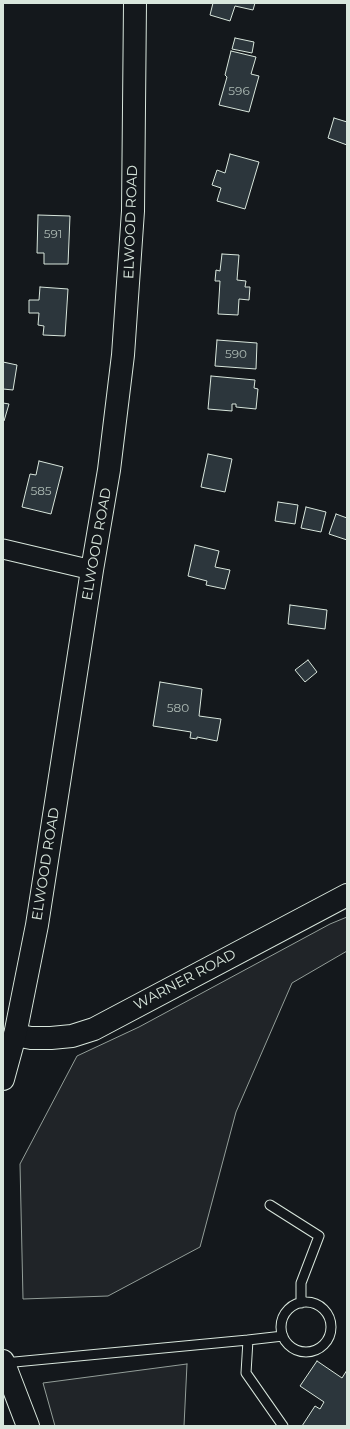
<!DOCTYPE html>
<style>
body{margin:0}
#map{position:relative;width:350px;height:1429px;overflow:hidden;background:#14181c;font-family:Montserrat,sans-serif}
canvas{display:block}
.frame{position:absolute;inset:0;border:4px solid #d8e6dc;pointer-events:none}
</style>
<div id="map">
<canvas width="350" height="1429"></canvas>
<div class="frame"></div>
</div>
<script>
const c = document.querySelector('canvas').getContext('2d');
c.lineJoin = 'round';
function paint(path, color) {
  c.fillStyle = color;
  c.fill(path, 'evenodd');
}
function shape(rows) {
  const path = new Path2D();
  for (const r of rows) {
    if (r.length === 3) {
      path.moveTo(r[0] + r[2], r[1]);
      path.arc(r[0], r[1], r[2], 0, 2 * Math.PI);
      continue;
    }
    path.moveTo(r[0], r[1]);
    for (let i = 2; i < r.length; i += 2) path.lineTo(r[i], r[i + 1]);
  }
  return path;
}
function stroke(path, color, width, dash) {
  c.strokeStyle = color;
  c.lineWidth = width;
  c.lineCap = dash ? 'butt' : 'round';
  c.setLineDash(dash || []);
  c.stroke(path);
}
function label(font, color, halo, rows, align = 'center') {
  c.font = font + ' Montserrat,sans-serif';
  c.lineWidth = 3;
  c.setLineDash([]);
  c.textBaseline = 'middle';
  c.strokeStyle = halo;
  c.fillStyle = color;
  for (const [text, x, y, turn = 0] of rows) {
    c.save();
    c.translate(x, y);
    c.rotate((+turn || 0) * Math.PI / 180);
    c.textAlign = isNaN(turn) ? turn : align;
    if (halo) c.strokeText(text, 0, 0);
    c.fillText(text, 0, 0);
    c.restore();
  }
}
const green = shape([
 [347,917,347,951,292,983,236,1112,200,1247,108,1296,23,1299,20,1164,77,1056,139,1027,330,924,347,917],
 [187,1364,184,1426,55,1426,43,1383,187,1364]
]);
const building = shape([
 [213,3,255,3,253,10,235,6,230,21,210,15,213,3],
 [235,38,254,42,252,53,232,49,235,38],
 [231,51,256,57,251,74,259,76,249,112,219,105,227,77,225,75,231,51],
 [334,118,347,122,347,145,328,138,334,118],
 [230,154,259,162,245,209,217,201,221,188,212,185,217,170,225,173,230,154],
 [38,215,70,216,68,264,44,264,44,253,37,253,38,215],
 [222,254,239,255,237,280,246,281,245,287,250,287,249,300,239,299,238,315,218,314,220,281,215,281,216,270,220,271,222,254],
 [40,287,68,289,65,336,43,335,44,326,38,325,39,313,29,313,29,300,39,300,40,287],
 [217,340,257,343,256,369,215,366,217,340],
 [3,362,17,365,13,390,3,389,3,362],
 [211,376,255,380,254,388,258,389,256,409,236,407,236,404,232,404,232,411,208,409,211,376],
 [3,403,9,404,4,421,3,421,3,403],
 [208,454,232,459,225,492,201,487,208,454],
 [39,461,63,467,51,514,22,507,30,474,36,475,39,461],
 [278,502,298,505,295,524,275,521,278,502],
 [306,507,326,512,321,532,301,528,306,507],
 [336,514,347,518,347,540,329,534,336,514],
 [195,545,219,551,215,567,230,570,225,589,206,585,207,581,188,576,195,545],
 [290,605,327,610,325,629,288,624,290,605],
 [308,660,317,672,305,682,295,670,308,660],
 [160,682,202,689,199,716,221,719,217,741,197,737,197,739,190,738,191,732,153,726,160,682],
 [317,1361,342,1378,347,1370,347,1426,302,1426,315,1406,320,1409,324,1402,300,1386,317,1361]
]);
const service = shape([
 [270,1205,319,1236,301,1283,301,1303],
 [306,1327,25],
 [248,1340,283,1336],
 [4,1363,248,1340,246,1373,283,1426]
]);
const minor = shape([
 [3,549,92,570]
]);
const tertiary = shape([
 [15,1035,31,1038,51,1038,72,1036,94,1029,347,895]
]);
const secondary = shape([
 [3,1079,15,1035,37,925,92,570,109,470,123,355,133,211,135,3],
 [3,1361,28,1426]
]);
const numberNames = [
 ["596",239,91],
 ["591",53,234],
 ["590",236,354],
 ["585",41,491],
 ["580",178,708]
];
const streetNames = [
 ["ELWOOD ROAD",131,222,-88],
 ["ELWOOD ROAD",97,544,-80],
 ["ELWOOD ROAD",46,864,-81],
 ["WARNER ROAD",185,980,-28]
];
paint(green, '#202428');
stroke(green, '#939e99', 1);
paint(building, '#2c363c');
stroke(building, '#d8e6dc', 1);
stroke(service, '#d8e6dc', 11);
stroke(minor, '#d8e6dc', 21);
stroke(tertiary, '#d8e6dc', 24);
stroke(secondary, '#d8e6dc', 24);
stroke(service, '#14181c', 9);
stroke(minor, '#14181c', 19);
stroke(tertiary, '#14181c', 22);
stroke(secondary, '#14181c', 22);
label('12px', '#adbab4', null, numberNames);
label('14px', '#d8e6dc', '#14181c', streetNames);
</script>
